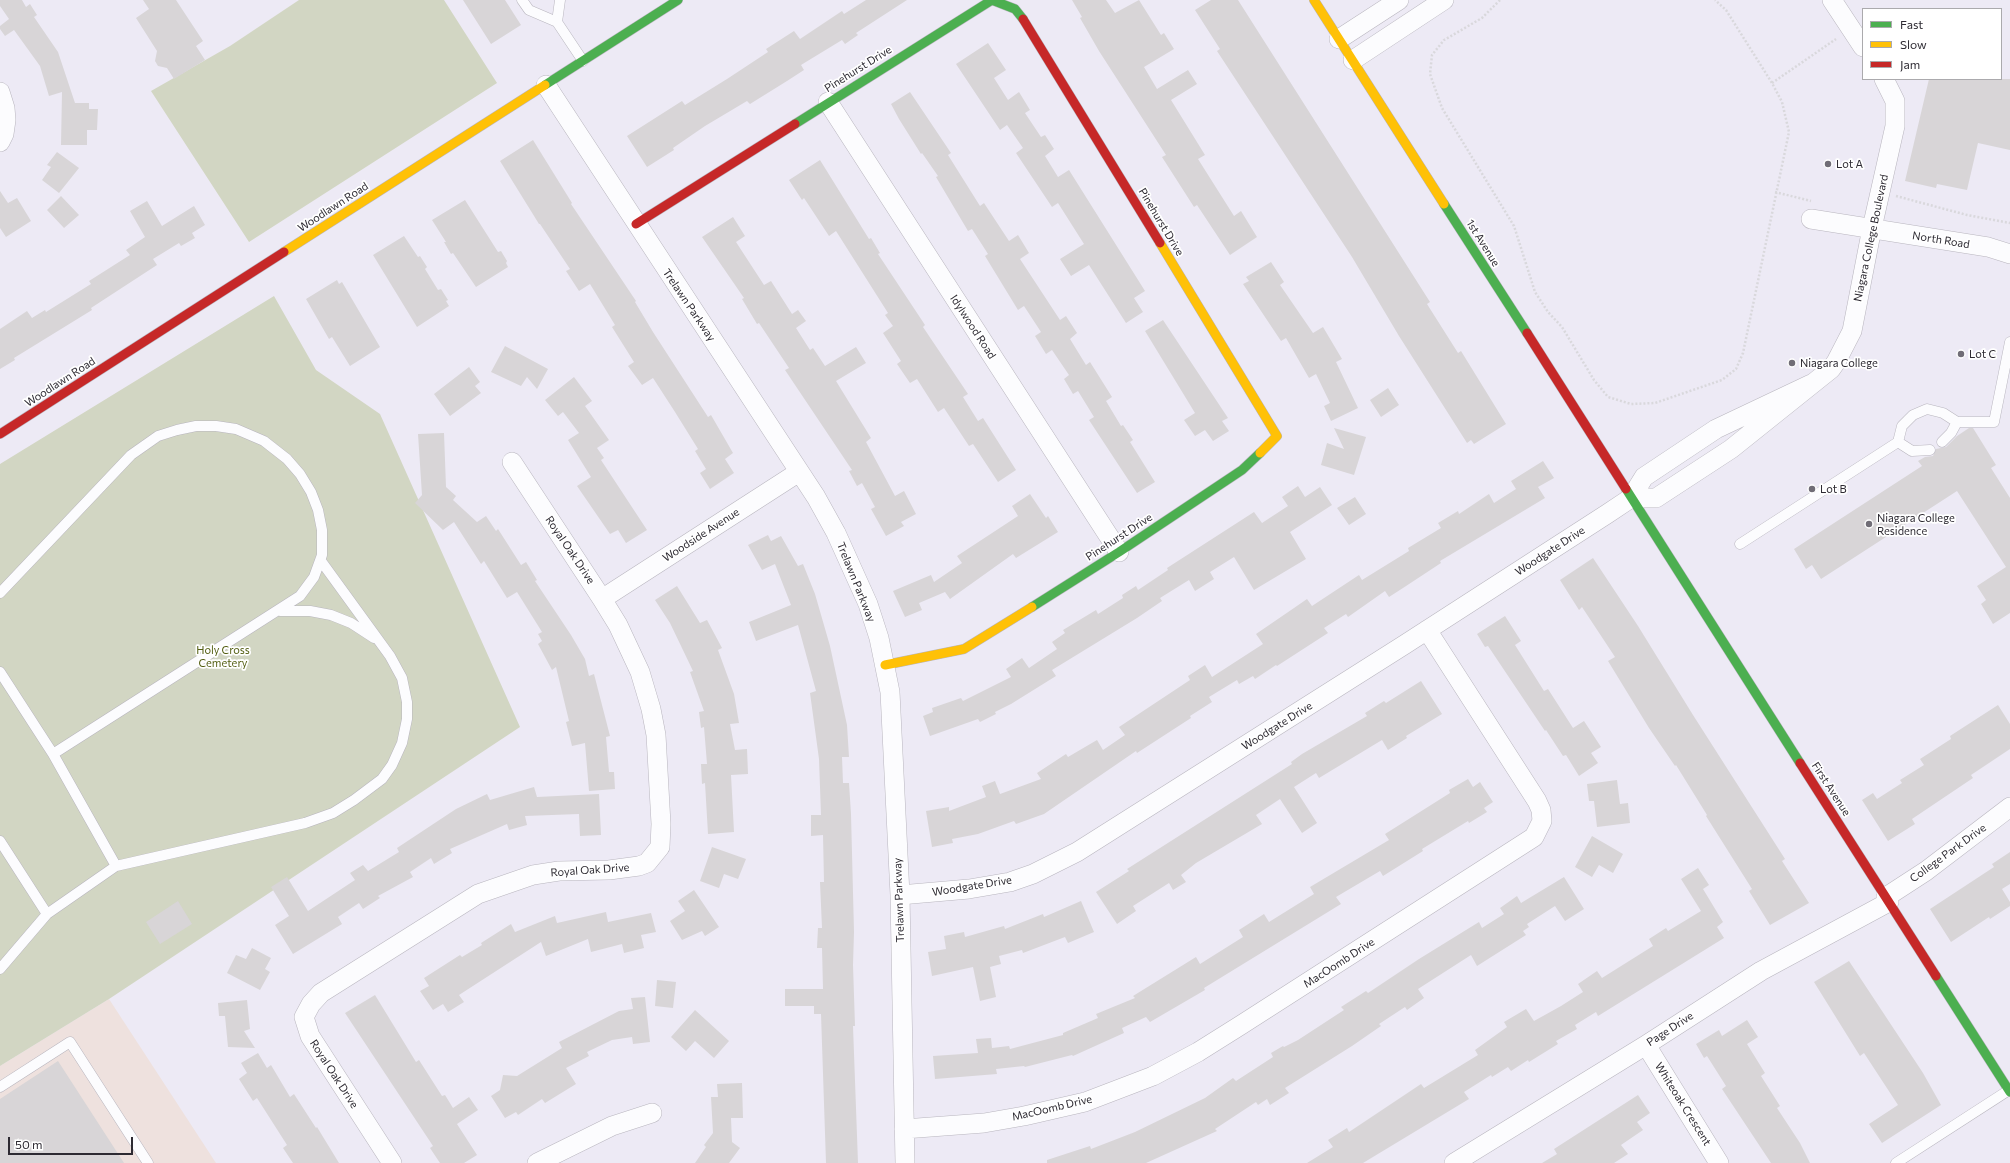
<!DOCTYPE html>
<style>
body{margin:0}
#map{position:relative;width:2010px;height:1163px;overflow:hidden;background:#edeaf5;font-family:Commissioner,sans-serif}
canvas{display:block}
.legend{position:absolute;left:1862px;top:8px;width:140px;height:72px;box-sizing:border-box;background:#fff;border:1px solid #abaaad;margin:0;padding:5px 7px;list-style:none;font-size:12px;color:#2d2a32}
.legend li{display:flex;align-items:center;gap:8px;height:20px}
.legend b{width:20px;border:1px solid #abaaad}
.scale{position:absolute;left:8px;top:1137px;width:125px;height:18px;box-sizing:border-box;border:2px solid #2d2a32;border-top:0;padding-left:5px;font-size:12px;line-height:14px;white-space:nowrap;color:#2d2a32;-webkit-text-stroke:3px #fff;paint-order:stroke}
</style>
<div id="map">
<canvas width="2010" height="1163"></canvas>
<ul class="legend">
<li><b style="height:5px;background:#4caf50"></b>Fast</li>
<li><b style="height:5px;background:#ffc107"></b>Slow</li>
<li><b style="height:5px;background:#c62828"></b>Jam</li>
</ul>
<div class="scale">50 m</div>
</div>
<script>
const c = document.querySelector('canvas').getContext('2d');
c.lineJoin = 'round';
function paint(path, color) {
  c.fillStyle = color;
  c.fill(path, 'evenodd');
}
function shape(rows) {
  const path = new Path2D();
  for (const r of rows) {
    path.moveTo(r[0], r[1]);
    for (let i = 2; i < r.length; i += 2) path.lineTo(r[i], r[i + 1]);
  }
  return path;
}
function stroke(path, color, width, dash) {
  c.strokeStyle = color;
  c.lineWidth = width;
  c.lineCap = dash ? 'butt' : 'round';
  c.setLineDash(dash || []);
  c.stroke(path);
}
function label(font, color, halo, rows, align = 'center') {
  c.font = font + ' Commissioner,sans-serif';
  c.lineWidth = 3.5;
  c.setLineDash([]);
  c.textBaseline = 'middle';
  c.strokeStyle = halo;
  c.fillStyle = color;
  for (const [text, x, y, turn = 0] of rows) {
    c.save();
    c.translate(x, y);
    c.rotate((+turn || 0) * Math.PI / 180);
    c.textAlign = isNaN(turn) ? turn : align;
    if (halo) c.strokeText(text, 0, 0);
    c.fillText(text, 0, 0);
    c.restore();
  }
}
const commercial = shape([
 [109,999,216,1163,0,1163,0,1066]
]);
const green = shape([
 [299,0,444,0,497,83,249,242,151,91,230,46],
 [274,296,316,370,380,414,520,727,109,999,0,1066,0,464]
]);
const building = shape([
 [0,0,22,0,26,7,30,4,37,15,34,17,58,52,75,103,89,103,89,109,98,109,97,130,87,130,87,145,61,145,62,92,49,96,40,66,14,30,5,36,0,29,0,26,9,19,0,6],
 [143,0,176,0,203,41,196,46,205,60,174,79,167,68,158,66,155,61,157,51,136,18,149,9],
 [463,0,505,0,521,25,491,44],
 [866,0,907,0,856,33,858,35,845,44,842,40,801,65,804,70,787,81,750,104,747,101,705,126,673,148,674,150,647,167,627,136,682,101,685,105,727,79,768,52,766,49,794,31,800,39,842,11,844,14],
 [1072,0,1106,0,1115,13,1139,0,1161,35,1164,33,1174,49,1144,67,1157,89,1188,70,1197,84,1171,100,1205,155,1198,159,1234,216,1241,211,1257,237,1230,255,1197,205,1194,207,1162,157,1166,155,1099,51,1080,18,1082,17],
 [1211,0,1238,0,1430,302,1427,304,1458,353,1461,351,1506,424,1474,444,1471,440,1467,443,1399,336,1352,257,1217,51,1220,49,1195,10],
 [988,43,1006,70,994,78,1008,100,1019,92,1030,110,1025,113,1041,137,1045,135,1054,149,1045,156,1058,177,1069,170,1145,291,1134,298,1143,312,1126,323,1089,265,1071,276,1060,259,1084,244,1058,203,1052,207,1016,153,1023,148,1007,125,1000,130,956,64],
 [1929,79,2010,79,2010,150,1978,143,1967,190,1937,184,1936,188,1905,181],
 [910,92,951,153,948,155,980,206,984,203,1009,241,1018,235,1029,253,1020,259,1060,320,1066,316,1077,333,1070,339,1086,365,1090,362,1112,397,1106,401,1121,426,1123,425,1133,440,1130,442,1155,482,1137,493,1089,420,1094,417,1078,391,1073,394,1064,379,1069,375,1052,350,1046,354,1035,336,1041,332,1024,306,1018,310,985,256,988,254,972,229,968,231,936,177,938,176,922,153,921,154,899,119,891,104],
 [533,140,572,203,571,204,636,301,635,302,653,332,708,417,711,415,733,453,725,459,734,473,710,489,700,473,706,469,695,451,698,449,675,412,653,378,642,385,628,366,634,362,612,327,615,325,590,284,579,291,566,271,570,269,540,224,539,224,500,161],
 [57,152,79,168,59,193,42,180,51,167,47,165],
 [820,160,869,239,871,238,880,253,878,254,925,325,923,327,968,394,963,397,978,421,983,418,1016,470,998,482,973,444,969,446,944,408,938,412,917,379,910,383,897,364,901,361,883,333,893,326,885,315,888,313,836,231,829,236,804,198,802,200,789,180],
 [0,191,8,203,17,198,31,221,6,237,0,228],
 [61,196,79,215,64,228,47,210],
 [465,200,498,252,501,251,507,261,506,263,508,267,476,287,453,253,451,254,444,242,446,242,432,220],
 [147,201,162,226,194,206,205,225,192,233,195,238,181,246,179,243,153,259,157,265,91,308,92,310,14,358,15,360,0,369,0,329,27,311,32,318,45,310,46,312,91,284,89,281,130,255,126,250,145,237,130,211],
 [733,217,745,236,736,242,764,285,771,281,792,314,798,310,806,321,796,328,810,350,813,348,825,366,856,347,866,363,836,381,871,438,866,442,895,496,904,491,916,514,901,522,904,526,886,536,871,509,875,507,862,483,857,486,849,471,852,470,785,370,789,368,759,323,757,324,742,299,744,298,702,237],
 [404,236,418,257,420,256,427,267,425,269,438,290,441,289,448,300,446,301,449,306,417,327,373,255],
 [1271,262,1284,282,1280,285,1313,333,1323,327,1342,359,1336,362,1358,408,1331,421,1324,406,1330,403,1316,374,1309,378,1286,338,1281,341,1243,284,1249,281,1246,277],
 [337,280,339,284,342,282,380,347,350,366,332,337,329,339,306,299],
 [1163,320,1228,418,1222,421,1229,431,1213,441,1205,430,1195,436,1184,420,1195,413,1145,331],
 [505,346,548,369,537,389,527,377,521,386,491,372],
 [469,367,480,382,475,386,481,393,450,416,434,394],
 [574,377,592,401,585,406,609,440,597,448,604,458,601,460,647,530,626,543,618,530,610,534,577,486,591,477,568,440,579,433,563,412,558,416,545,400],
 [1388,388,1399,405,1381,417,1370,400],
 [1334,428,1366,437,1354,475,1321,465,1327,443,1344,449],
 [1969,428,1973,428,1996,465,1991,468,2010,498,2010,613,1993,624,1981,604,1986,600,1977,586,2006,567,1957,491,1821,579,1812,565,1806,569,1794,549,1922,466,1918,461,1925,457,1933,456,1936,449,1946,447,1957,436],
 [444,433,446,487,456,496,453,500,477,522,486,516,496,531,498,529,521,565,526,562,537,580,535,581,571,635,585,659,589,676,594,674,610,736,606,737,609,772,614,772,615,789,589,791,585,743,572,746,566,722,569,721,556,667,552,670,538,644,542,641,538,634,542,632,517,592,507,598,484,561,481,564,454,522,443,530,415,503,422,495,418,434],
 [1543,461,1554,478,1538,487,1545,498,1440,561,1441,563,1403,588,1389,597,1385,591,1348,617,1346,614,1324,628,1328,633,1277,666,1276,665,1255,679,1253,676,1239,684,1237,680,1209,697,1212,702,1190,716,1191,718,1137,753,1136,751,1044,814,1016,824,1014,821,978,834,952,839,953,843,932,847,926,811,949,807,949,811,986,797,982,786,995,781,1000,794,1041,779,1037,773,1066,754,1068,757,1097,740,1103,750,1125,735,1119,727,1190,680,1188,676,1205,665,1212,677,1263,644,1256,634,1294,608,1307,599,1312,606,1359,575,1362,580,1409,551,1408,548,1441,528,1438,523,1458,511,1459,514,1489,494,1494,503,1516,489,1511,481],
 [1298,486,1305,497,1320,487,1332,505,1290,532,1306,559,1254,590,1234,557,1210,572,1214,579,1195,591,1189,580,1160,598,1162,601,1137,618,1052,670,1056,676,1011,704,995,712,996,714,980,722,978,719,930,736,923,716,933,712,932,708,961,698,963,701,1011,677,1006,669,1022,658,1029,668,1057,649,1052,642,1065,633,1063,630,1096,610,1098,614,1123,598,1122,595,1136,586,1138,590,1168,570,1167,568,1254,512,1262,523,1288,506,1282,497],
 [1030,494,1046,518,1048,516,1058,532,1016,558,1013,554,950,599,945,592,919,603,922,610,905,617,893,591,931,575,934,582,962,563,957,556,1018,516,1012,506],
 [1355,497,1366,514,1349,525,1337,508],
 [768,535,771,541,781,536,798,566,803,564,815,594,830,646,847,725,849,757,842,757,843,783,849,783,851,814,854,932,853,965,855,1026,853,1026,858,1163,826,1163,821,1014,814,1014,814,1006,785,1006,785,989,823,989,822,948,817,948,818,928,822,928,820,882,824,882,823,835,811,836,811,815,821,815,819,759,810,693,816,691,798,625,756,641,749,622,791,605,775,564,762,570,748,545],
 [1593,558,1638,626,1693,715,1785,859,1782,861,1809,903,1770,925,1749,891,1752,889,1706,816,1707,815,1676,765,1675,766,1649,728,1608,661,1615,657,1582,607,1579,610,1560,580],
 [677,586,700,623,707,620,722,648,718,650,734,694,739,723,730,724,735,750,747,749,748,774,731,775,734,832,708,834,705,783,702,784,701,764,707,764,704,727,701,728,699,712,704,711,690,672,693,671,670,623,655,600],
 [1505,616,1521,641,1515,645,1544,691,1548,689,1573,728,1584,721,1601,747,1591,753,1598,763,1579,776,1566,755,1563,756,1546,730,1545,731,1488,646,1485,647,1477,634],
 [1421,681,1442,714,1406,736,1407,738,1388,750,1382,740,1319,778,1316,773,1294,787,1317,823,1302,833,1280,799,1256,815,1262,824,1196,863,1181,875,1186,882,1173,890,1169,883,1133,906,1136,911,1117,924,1096,892,1129,871,1127,869,1292,764,1291,762,1302,754,1367,716,1365,713,1384,701,1386,703],
 [1998,705,2010,724,2010,749,1971,775,1973,778,1912,819,1915,824,1888,841,1862,800,1873,793,1877,799,1902,783,1900,780,1924,765,1920,759,1951,739,1950,736],
 [1468,779,1473,787,1480,782,1493,802,1484,808,1487,812,1469,823,1468,821,1422,849,1423,851,1383,876,1380,871,1336,897,1341,904,1204,988,1205,990,1150,1022,1146,1017,1122,1028,1124,1033,1073,1056,1072,1055,1025,1067,1024,1066,996,1069,997,1074,935,1079,933,1056,978,1053,976,1039,991,1038,992,1048,1009,1046,1010,1049,1063,1035,1063,1033,1098,1018,1096,1014,1135,998,1133,996,1196,957,1200,964,1243,937,1239,930,1264,914,1269,922,1314,894,1310,887,1389,840,1385,834,1450,793,1449,790],
 [1617,780,1620,804,1628,803,1630,823,1597,827,1594,801,1589,801,1587,784],
 [534,787,537,797,599,794,601,835,580,836,579,814,525,816,527,825,509,830,507,824,450,849,452,853,434,864,431,858,410,872,413,877,378,896,380,898,363,909,359,903,338,917,342,924,293,954,275,925,289,916,271,887,287,877,308,911,355,880,350,873,363,865,368,871,399,852,397,848,456,809,487,794,490,800],
 [1592,836,1623,854,1613,873,1599,865,1592,877,1575,867],
 [712,847,746,859,738,879,724,874,719,888,700,881],
 [2010,852,2010,884,2002,889,2010,902,2010,906,1990,919,1989,917,1951,942,1930,909,1994,867,1992,864],
 [1698,868,1709,885,1703,889,1723,922,1717,927,1724,938,1598,1016,1596,1012,1575,1025,1577,1029,1556,1041,1558,1044,1529,1062,1528,1060,1511,1071,1508,1067,1492,1077,1491,1075,1464,1092,1469,1099,1363,1163,1307,1163,1333,1147,1328,1140,1347,1128,1349,1132,1421,1084,1424,1088,1478,1055,1475,1050,1507,1027,1504,1022,1526,1009,1534,1021,1561,1006,1583,992,1578,984,1597,971,1602,978,1653,946,1649,939,1666,928,1668,931,1701,911,1681,879],
 [1564,877,1584,909,1565,921,1555,906,1527,924,1529,927,1523,931,1526,935,1477,966,1471,955,1418,989,1424,998,1407,1010,1405,1007,1379,1024,1381,1026,1352,1046,1285,1088,1289,1093,1270,1105,1267,1099,1258,1105,1256,1102,1215,1129,1217,1131,1146,1163,1047,1163,1047,1160,1090,1146,1091,1149,1135,1132,1205,1098,1233,1078,1236,1081,1273,1057,1271,1053,1283,1046,1284,1047,1298,1040,1344,1010,1341,1007,1366,991,1368,993,1419,959,1479,922,1482,928,1504,914,1500,908,1517,896,1521,903],
 [694,890,719,927,705,936,702,931,682,940,670,921,685,911,678,901],
 [178,901,192,924,160,944,146,922],
 [1081,901,1094,932,1068,943,1065,937,1023,953,1022,950,999,956,1001,964,990,967,996,997,980,1001,973,967,932,976,928,952,946,949,944,936,964,932,965,937,1004,926,1005,929,1043,914,1044,917],
 [606,912,608,922,651,913,656,932,641,935,644,948,624,953,622,944,591,952,588,939,546,956,541,942,459,995,464,1002,448,1012,443,1004,433,1010,420,991,429,986,424,978,460,955,462,957,482,945,481,943,511,924,515,932,555,916,557,923],
 [252,948,271,958,265,969,270,972,260,990,227,973,236,955,246,959],
 [1849,961,1923,1073,1941,1105,1882,1143,1869,1124,1898,1105,1864,1053,1860,1056,1814,982],
 [657,980,676,982,673,1008,655,1006],
 [375,995,416,1062,419,1060,442,1096,445,1095,453,1108,469,1097,478,1110,457,1124,477,1155,464,1163,440,1163,430,1148,433,1146,345,1013],
 [645,997,650,1042,633,1044,632,1037,612,1040,587,1052,589,1056,566,1068,576,1084,545,1103,542,1099,518,1115,516,1112,505,1118,491,1096,500,1090,503,1075,517,1076,562,1048,559,1042,619,1011,633,1009,631,998],
 [247,1000,250,1029,244,1031,255,1048,228,1047,225,1016,219,1016,218,1003],
 [695,1010,729,1041,714,1058,695,1041,686,1051,671,1037],
 [1747,1020,1758,1037,1747,1044,1765,1073,1761,1076,1780,1106,1777,1108,1800,1143,1810,1163,1771,1163,1722,1089,1726,1086,1707,1056,1704,1058,1696,1044,1719,1030,1722,1036],
 [258,1053,267,1068,271,1065,290,1097,294,1094,316,1128,317,1127,339,1163,293,1163,283,1148,287,1145,257,1098,253,1101,239,1079,247,1073,241,1063],
 [58,1061,124,1163,0,1163,0,1099],
 [742,1083,743,1118,731,1118,732,1142,740,1148,729,1163,695,1163,706,1147,704,1145,713,1133,711,1097,718,1097,717,1084],
 [1638,1095,1650,1113,1637,1122,1643,1130,1621,1145,1628,1154,1614,1163,1542,1163,1557,1154,1554,1149]
]);
const path = shape([
 [1500,0,1482,18,1444,40,1432,55,1430,74,1442,108,1514,226,1535,292,1548,312,1562,327,1594,380,1608,397,1631,404,1655,403,1722,380,1736,369,1743,353,1789,132,1782,102,1772,83,1726,10,1715,0],
 [1772,83,1836,39],
 [1775,192,1811,201],
 [1896,196,1967,215,2010,223]
]);
const lane = shape([
 [522,0,529,10,557,22,583,61],
 [557,22,560,0],
 [1898,442,1912,451,1930,450],
 [1942,442,1951,433,1957,422],
 [1740,544,1898,442,1902,426,1913,415,1927,409,1943,413,1957,422,1994,422,2010,342],
 [0,593,131,455,158,436,177,430,196,426,216,426,236,429,264,441,287,459,300,474,311,492,318,510,322,530,322,555,314,577,300,596,53,754],
 [280,611,310,611,331,615,351,623,374,638],
 [0,672,53,754,116,866,47,914,0,969],
 [0,841,47,914],
 [116,866,305,823,333,813,354,800,382,779,392,765,402,743,407,719,407,702,402,678,390,656,321,561],
 [0,1087,70,1042,148,1163],
 [1896,1163,2009,1090]
]);
const street = shape([
 [1832,0,1863,47],
 [1339,39,1399,0],
 [1353,60,1444,0],
 [546,85,816,497,836,533,868,604,879,638,890,692,900,895,905,1163],
 [0,92,5,108,6,120,4,134,0,142],
 [828,102,1119,552],
 [1811,219,1988,247,2010,254],
 [1631,498,1656,498,1731,449,1831,369,1836,362,1852,331,1872,228,1895,126,1895,101,1884,79],
 [602,599,799,472],
 [900,895,969,889,1010,882,1033,874,1077,852,1404,645,1607,514,1631,498,1644,477,1716,429,1811,384],
 [1886,897,1926,871,2010,807],
 [1646,1045,1719,1163],
 [904,1129,984,1123,1024,1116,1085,1102,1153,1076,1198,1052,1241,1025,1534,837,1542,821,1541,810,1537,801,1427,630],
 [392,1163,310,1036,304,1017,311,1004,321,993,478,894,533,875,559,871,609,870,639,866,647,863,660,847,661,824,656,735,651,709,640,672,618,625,602,599,512,462],
 [537,1163,612,1126,652,1113],
 [1454,1163,1646,1045,1761,971,1889,902]
]);
const fast = shape([
 [545,85,678,0],
 [795,124,992,0,1015,9,1023,19],
 [1444,204,1527,333],
 [1626,489,1800,763],
 [1032,607,1119,552,1242,470,1260,453],
 [1936,976,2010,1092]
]);
const slow = shape([
 [1314,0,1444,204],
 [1160,243,1277,436,1260,453],
 [284,252,545,85],
 [885,665,964,649,1032,607]
]);
const jam = shape([
 [1023,19,1160,243],
 [636,224,795,124],
 [1527,333,1626,489],
 [0,434,284,252],
 [1800,763,1936,976]
]);
const markers = [
 [1828,164,4,"#706d76"],
 [1961,354,4,"#706d76"],
 [1792,363,4,"#706d76"],
 [1812,489,4,"#706d76"],
 [1869,524,4,"#706d76"]
];
const streetNames = [
 ["Pinehurst Drive",858,69,-32],
 ["Woodlawn Road",333,207,-33],
 ["Pinehurst Drive",1161,222,59],
 ["Niagara College Boulevard",1871,238,-78],
 ["North Road",1941,240,9],
 ["1st Avenue",1483,243,58],
 ["Trelawn Parkway",689,305,56],
 ["Idylwood Road",973,327,57],
 ["Woodlawn Road",60,382,-33],
 ["Woodside Avenue",701,535,-33],
 ["Pinehurst Drive",1119,537,-33],
 ["Royal Oak Drive",570,550,56],
 ["Woodgate Drive",1550,551,-33],
 ["Trelawn Parkway",856,582,68],
 ["Woodgate Drive",1277,726,-32],
 ["First Avenue",1831,789,57],
 ["College Park Drive",1948,853,-36],
 ["Royal Oak Drive",590,870,-4],
 ["Woodgate Drive",972,886,-9],
 ["Trelawn Parkway",899,900,-92],
 ["MacOomb Drive",1339,963,-33],
 ["Page Drive",1670,1029,-33],
 ["Royal Oak Drive",334,1074,57],
 ["Whiteoak Crescent",1683,1104,58],
 ["MacOomb Drive",1052,1108,-13]
];
const poiNames = [
 ["Lot A",1836,164],
 ["Lot C",1969,354],
 ["Niagara College",1800,363],
 ["Lot B",1820,489],
 ["Niagara College",1877,518],
 ["Residence",1877,531]
];
const parkNames = [
 ["Holy Cross",223,650],
 ["Cemetery",223,663]
];
paint(commercial, '#eee1de');
paint(green, '#d2d6c3');
paint(building, '#d8d5d7');
stroke(lane, '#b8b5be', 11);
stroke(street, '#b8b5be', 20);
stroke(fast, '#b8b5be', 10);
stroke(slow, '#b8b5be', 10);
stroke(jam, '#b8b5be', 10);
stroke(path, '#d9d8dc', 2.5, [2, 2]);
stroke(lane, '#fcfcfe', 10);
stroke(street, '#fcfcfe', 19);
stroke(fast, '#4caf50', 9);
stroke(slow, '#ffc107', 9);
stroke(jam, '#c62828', 9);
for (const [x, y, r, color] of markers) {
  const dot = new Path2D();
  dot.arc(x, y, r, 0, 2 * Math.PI);
  c.fillStyle = color;
  c.fill(dot);
  stroke(dot, '#fff', 1.5);
}
label('11px', '#2d2a32', '#fff', streetNames);
label('11px', '#2d2a32', '#fff', poiNames, 'left');
label('11px', '#535e12', '#fff', parkNames);
</script>
